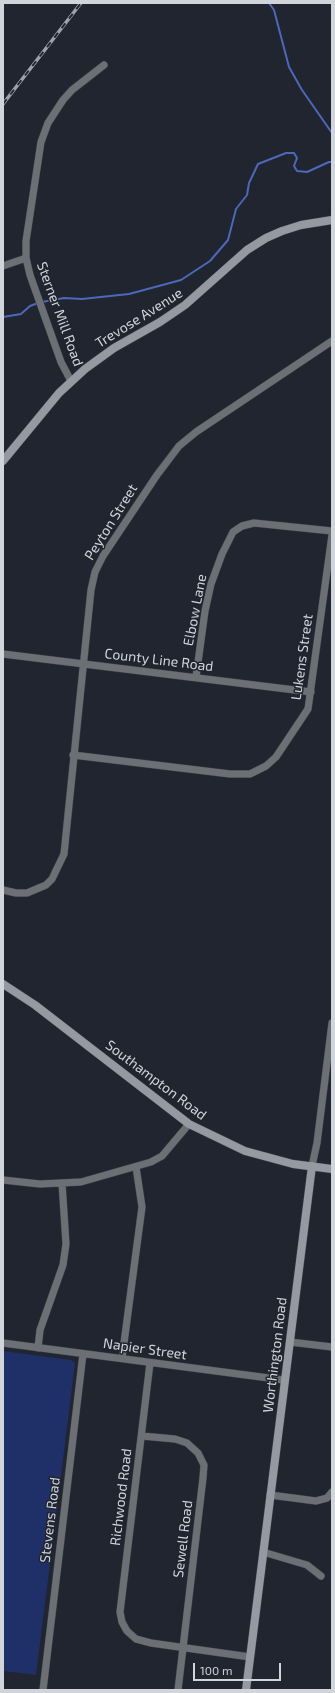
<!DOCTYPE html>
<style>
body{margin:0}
#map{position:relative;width:335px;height:1693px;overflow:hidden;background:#20252f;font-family:"Exo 2",sans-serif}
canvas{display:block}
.frame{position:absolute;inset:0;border:4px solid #d1d4db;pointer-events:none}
.scale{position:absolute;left:193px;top:1663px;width:88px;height:18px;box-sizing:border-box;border:2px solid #d1d4db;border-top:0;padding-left:5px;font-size:12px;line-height:14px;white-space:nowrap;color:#d1d4db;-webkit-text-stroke:3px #20252f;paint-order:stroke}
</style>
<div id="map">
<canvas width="335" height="1693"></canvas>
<div class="frame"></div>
<div class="scale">100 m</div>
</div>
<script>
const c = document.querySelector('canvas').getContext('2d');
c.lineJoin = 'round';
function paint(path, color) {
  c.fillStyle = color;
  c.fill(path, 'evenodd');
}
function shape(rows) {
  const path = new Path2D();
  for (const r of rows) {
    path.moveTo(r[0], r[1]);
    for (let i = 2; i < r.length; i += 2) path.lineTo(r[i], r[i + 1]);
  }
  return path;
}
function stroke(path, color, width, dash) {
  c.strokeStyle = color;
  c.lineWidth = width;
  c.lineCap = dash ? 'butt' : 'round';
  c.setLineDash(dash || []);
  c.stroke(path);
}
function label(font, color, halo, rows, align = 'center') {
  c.font = font + ' "Exo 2",sans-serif';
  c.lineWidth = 3;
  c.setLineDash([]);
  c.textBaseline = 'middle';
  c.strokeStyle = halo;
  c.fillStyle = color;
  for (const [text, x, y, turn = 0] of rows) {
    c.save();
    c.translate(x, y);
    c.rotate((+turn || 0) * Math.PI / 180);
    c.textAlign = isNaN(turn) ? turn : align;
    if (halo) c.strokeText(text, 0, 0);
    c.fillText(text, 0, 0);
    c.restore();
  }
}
const green = shape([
 [3,1351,71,1360,75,1363,36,1675,3,1671]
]);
const stream = shape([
 [269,3,274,10,289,67,302,90,332,133],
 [42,302,64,298,82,299,129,294,181,280,210,261,228,240,236,209,247,195,249,183,258,164,286,153,294,153,297,158,294,166,297,171,307,172,329,162,332,162],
 [3,317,21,314,30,306,38,303]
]);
const street = shape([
 [3,266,26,258],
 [71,381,61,362,30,275,26,258,26,241,41,142,48,123,63,100,72,90,104,65],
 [3,654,311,692],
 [196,677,205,611,211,584,222,554,233,532,242,526,254,523,332,531],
 [73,755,230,774,250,774,266,766,276,757,308,709,332,535],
 [3,890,16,893,27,893,46,885,52,879,64,854,91,590,95,572,103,556,157,475,179,446,196,432,332,341],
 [312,1166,317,1143,332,1023],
 [3,1180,40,1184,81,1182,151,1162,162,1156,189,1124],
 [290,1342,332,1347],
 [3,1343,284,1380],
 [38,1348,40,1330,63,1265,66,1244,62,1183],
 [122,1358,142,1207,136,1167],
 [150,1363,120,1612,122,1622,127,1631,136,1639,151,1643,250,1657],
 [142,1436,175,1439,187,1443,198,1453,204,1465,203,1478,178,1690],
 [270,1495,316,1501,327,1498,332,1492],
 [263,1552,307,1565,321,1576],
 [43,1690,83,1354]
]);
const secondary = shape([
 [3,461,59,393,85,369,114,348,160,322,185,305,247,250,266,238,282,231,301,225,332,220],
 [3,984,35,1005,189,1124,245,1151,293,1164,332,1169],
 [246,1690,312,1166]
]);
const rail = shape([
 [3,104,81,3]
]);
const streetNames = [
 ["Sterner Mill Road",60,314,70],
 ["Trevose Avenue",139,318,-32],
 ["Peyton Street",111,522,-58],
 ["Elbow Lane",195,610,-79],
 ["Lukens Street",302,657,-82],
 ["County Line Road",159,660,7],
 ["Southampton Road",156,1080,37],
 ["Napier Street",145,1349,8],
 ["Worthington Road",275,1355,-83],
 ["Richwood Road",121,1497,-83],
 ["Stevens Road",50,1520,-83],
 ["Sewell Road",183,1539,-83]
];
paint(green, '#1f3069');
stroke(stream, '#4d68b9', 2);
stroke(street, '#3c414b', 8);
stroke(secondary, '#3c414b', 9);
stroke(street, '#6c6f74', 7);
stroke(secondary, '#9599a2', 8);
stroke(rail, '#9da1a9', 3.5);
stroke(rail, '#20252f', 2, [6]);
label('14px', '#d1d4db', '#20252f', streetNames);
</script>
